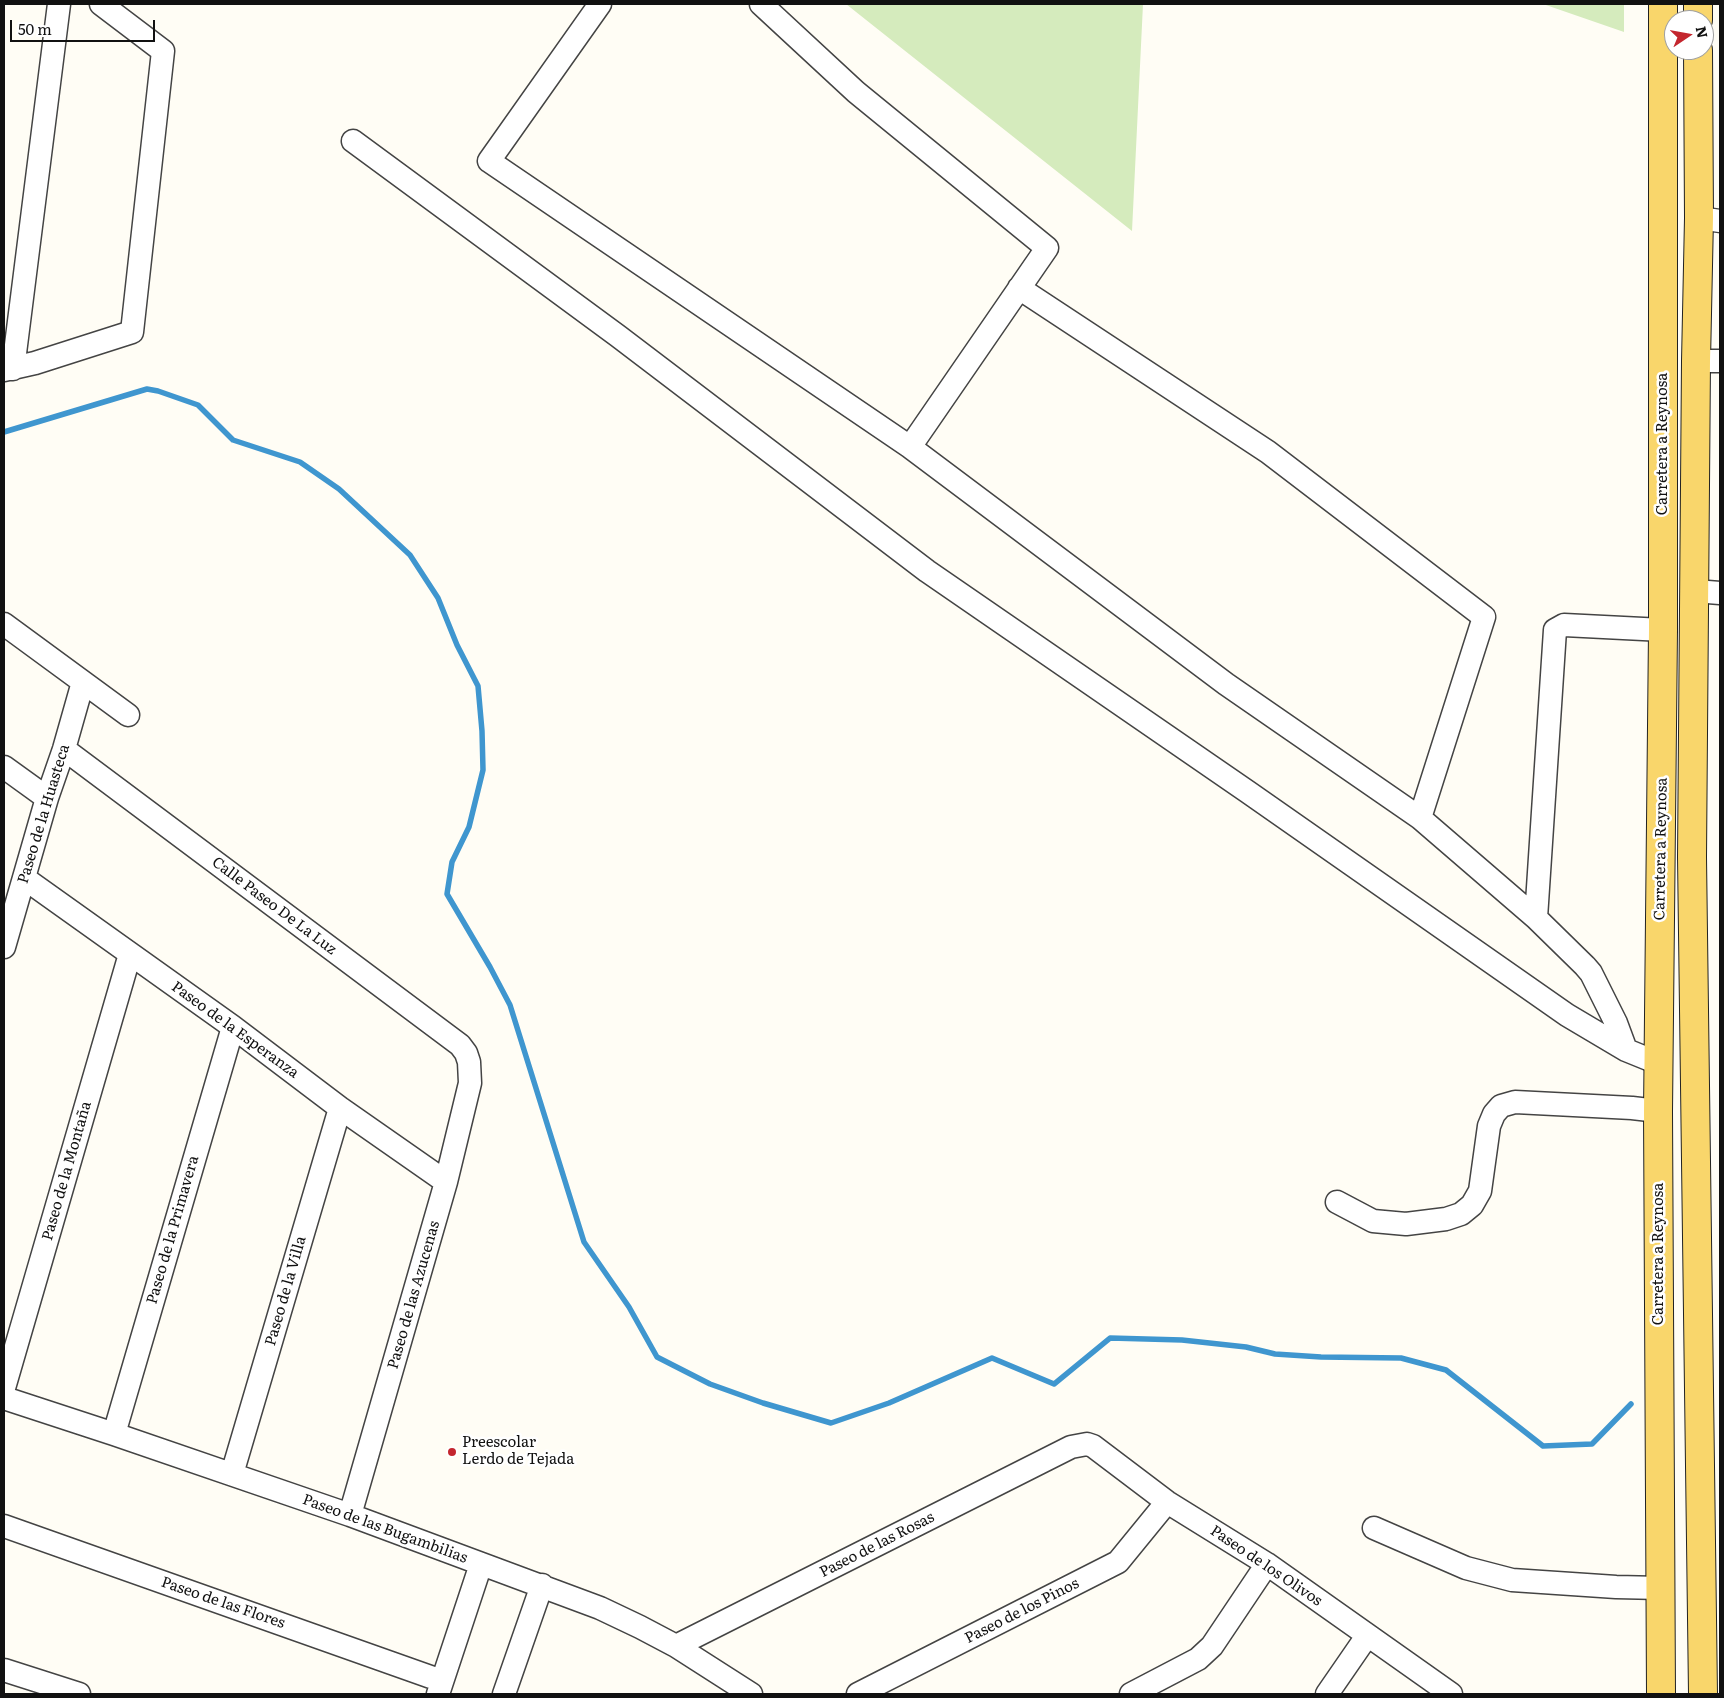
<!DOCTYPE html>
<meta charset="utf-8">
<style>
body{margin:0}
#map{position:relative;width:1724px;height:1698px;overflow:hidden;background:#fffdf5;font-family:Literata,serif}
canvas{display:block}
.frame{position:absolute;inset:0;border:5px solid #111;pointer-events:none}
.north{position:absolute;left:1664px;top:10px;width:50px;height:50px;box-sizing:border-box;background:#fff;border:1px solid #a0a0a0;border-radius:50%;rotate:78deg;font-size:14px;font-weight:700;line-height:20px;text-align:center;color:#111}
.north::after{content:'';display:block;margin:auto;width:18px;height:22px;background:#c4262e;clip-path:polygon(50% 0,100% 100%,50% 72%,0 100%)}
.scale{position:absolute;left:10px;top:20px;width:145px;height:22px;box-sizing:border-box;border:2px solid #111;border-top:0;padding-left:6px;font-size:15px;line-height:18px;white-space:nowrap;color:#111;-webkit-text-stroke:4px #fff;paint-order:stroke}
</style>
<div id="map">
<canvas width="1724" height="1698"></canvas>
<div class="frame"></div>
<div class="north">N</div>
<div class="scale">50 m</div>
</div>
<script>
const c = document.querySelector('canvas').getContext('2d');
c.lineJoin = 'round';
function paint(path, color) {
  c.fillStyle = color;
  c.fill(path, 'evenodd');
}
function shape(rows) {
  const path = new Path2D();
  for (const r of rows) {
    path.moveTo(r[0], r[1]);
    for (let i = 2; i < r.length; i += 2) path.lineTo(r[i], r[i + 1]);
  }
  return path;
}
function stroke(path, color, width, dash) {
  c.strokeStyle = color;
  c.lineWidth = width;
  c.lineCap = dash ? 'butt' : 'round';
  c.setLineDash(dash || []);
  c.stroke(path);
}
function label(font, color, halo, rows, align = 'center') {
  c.font = font + ' Literata,serif';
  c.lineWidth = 5;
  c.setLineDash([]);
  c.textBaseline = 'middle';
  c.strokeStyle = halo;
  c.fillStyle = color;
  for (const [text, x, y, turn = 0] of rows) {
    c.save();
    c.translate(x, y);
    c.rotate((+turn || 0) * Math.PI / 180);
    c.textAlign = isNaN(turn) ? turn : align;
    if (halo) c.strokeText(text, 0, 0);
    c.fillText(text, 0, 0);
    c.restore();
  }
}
const green = shape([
 [846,4,1143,4,1132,231],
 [1543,4,1624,4,1624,32]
]);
const stream = shape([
 [4,432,147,389,158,391,198,405,233,440,300,462,339,489,410,555,438,598,457,645,478,686,482,731,483,770,469,827,452,862,447,894,490,967,510,1005,584,1242,629,1307,657,1357,710,1384,763,1403,831,1423,889,1403,992,1358,1054,1384,1110,1338,1182,1340,1246,1347,1275,1354,1321,1357,1401,1358,1446,1370,1543,1446,1592,1444,1631,1404]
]);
const minor = shape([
 [600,4,489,161,910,447,1226,684,1420,818,1536,918,1585,966,1591,973,1616,1023,1626,1050],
 [761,4,856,92,1047,248,910,447],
 [353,141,618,336,927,571,1248,792,1567,1015,1626,1050,1658,1063],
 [1699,218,1720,221],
 [1019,288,1268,452,1484,617,1420,818],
 [1696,361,1720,361],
 [13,369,59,4],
 [4,370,35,363,132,332,163,51,101,4],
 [1695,591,1720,593],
 [4,624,128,715],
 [64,749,460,1045,466,1053,469,1062,470,1083,446,1182,350,1515],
 [4,767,47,798],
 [24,878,233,1027,340,1108,446,1182],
 [1536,918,1555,630,1564,625,1663,630],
 [4,947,47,798,64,749,83,682],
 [1337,1202,1373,1221,1406,1224,1446,1219,1461,1214,1472,1205,1480,1191,1489,1126,1494,1114,1501,1106,1515,1102,1632,1108,1658,1111],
 [4,1388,130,954],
 [4,1398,114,1434,350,1515,600,1608,640,1627,676,1646,751,1694],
 [114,1434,233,1027],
 [232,1474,340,1108],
 [4,1526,442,1681],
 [1374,1528,1466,1568,1512,1580,1616,1587,1661,1588],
 [676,1646,1071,1447,1087,1444,1093,1446,1167,1502,1267,1564,1451,1694],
 [4,1670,79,1694],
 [438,1694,481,1564],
 [504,1694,542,1585],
 [858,1694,1118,1562,1167,1502],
 [1131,1694,1198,1659,1212,1646,1267,1564],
 [1327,1694,1367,1636]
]);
const major = shape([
 [1698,4,1698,20],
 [1698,50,1699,218,1696,361,1692,857,1703,1694],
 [1661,1694,1658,1111,1663,630,1663,4]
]);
const markers = [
 [452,1452,5,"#c4262e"]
];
const streetNames = [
 ["Carretera a Reynosa",1663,444,-90],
 ["Paseo de la Huasteca",44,814,-73],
 ["Carretera a Reynosa",1661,849,-89],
 ["Calle Paseo De La Luz",274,906,37],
 ["Paseo de la Esperanza",235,1030,36],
 ["Paseo de la Montaña",67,1171,-74],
 ["Paseo de la Primavera",173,1230,-74],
 ["Carretera a Reynosa",1659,1254,-90],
 ["Paseo de la Villa",286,1291,-74],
 ["Paseo de las Azucenas",414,1295,-74],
 ["Paseo de las Bugambilias",385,1529,20],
 ["Paseo de las Rosas",877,1545,-27],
 ["Paseo de los Olivos",1266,1566,34],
 ["Paseo de las Flores",223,1603,19],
 ["Paseo de los Pinos",1022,1611,-27]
];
const poiNames = [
 ["Preescolar",462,1443],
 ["Lerdo de Tejada",462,1460]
];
paint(green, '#d5ebbd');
stroke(stream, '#3f96cf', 5.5);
stroke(minor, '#444', 25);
stroke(major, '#222', 30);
stroke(minor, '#fff', 22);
stroke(major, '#f9d66b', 28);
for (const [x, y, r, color] of markers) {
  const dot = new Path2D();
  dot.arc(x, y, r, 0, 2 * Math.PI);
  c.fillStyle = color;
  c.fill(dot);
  stroke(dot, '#fff', 2);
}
label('15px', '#111', '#fff', streetNames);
label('15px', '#111', '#fff', poiNames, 'left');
</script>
